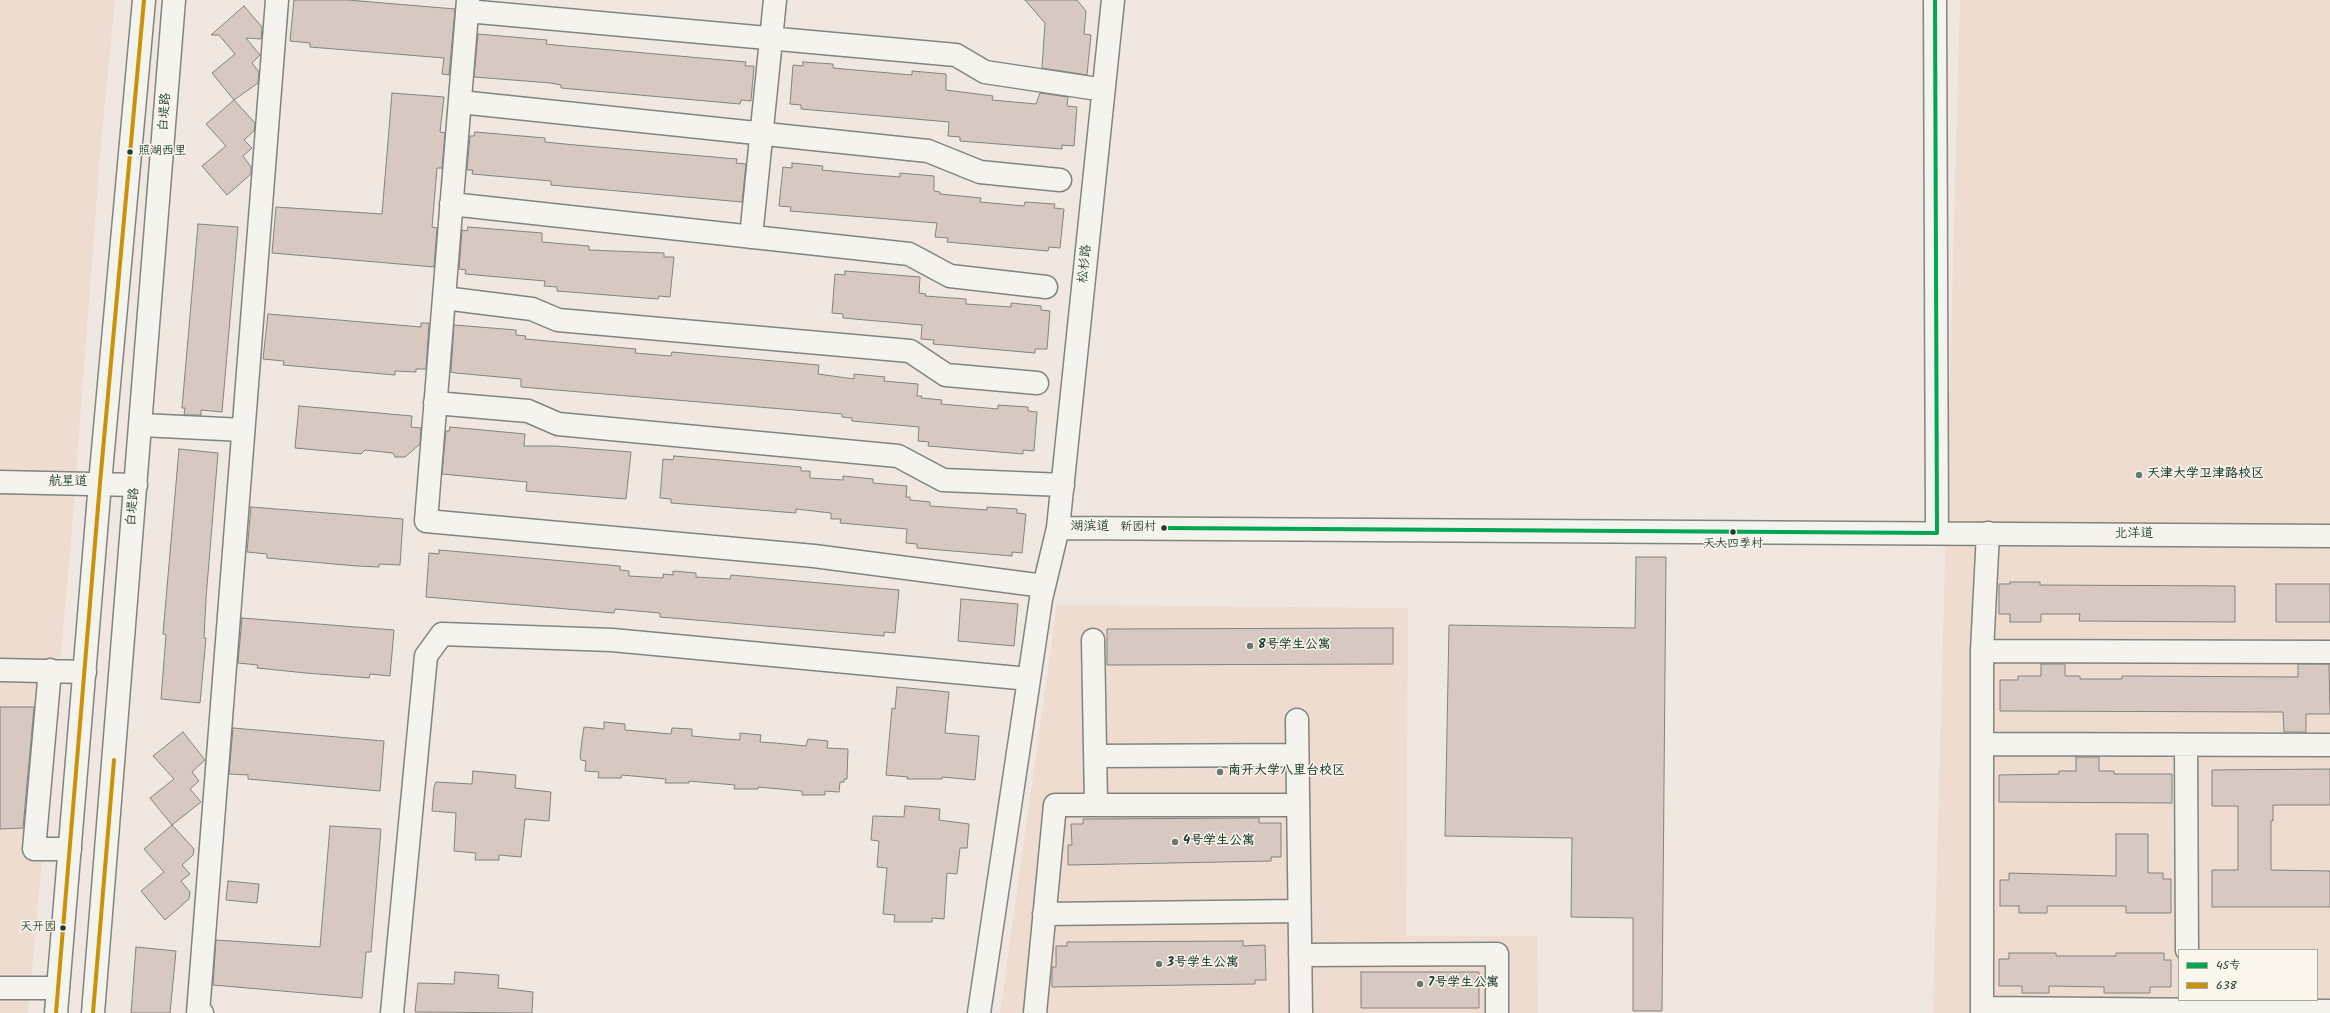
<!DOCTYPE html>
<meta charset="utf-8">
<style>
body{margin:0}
#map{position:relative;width:2330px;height:1013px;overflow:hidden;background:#efe7e0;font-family:Kalam,"LXGW WenKai TC",sans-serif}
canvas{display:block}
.legend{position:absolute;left:2178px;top:949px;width:140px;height:52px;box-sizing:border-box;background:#fbf7ec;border:1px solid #a3ada2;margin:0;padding:5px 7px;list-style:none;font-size:12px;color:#1f3d34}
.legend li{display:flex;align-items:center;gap:8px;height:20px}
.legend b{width:20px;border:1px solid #a3ada2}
</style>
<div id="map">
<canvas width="2330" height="1013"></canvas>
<ul class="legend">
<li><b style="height:5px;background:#00a651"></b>45专</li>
<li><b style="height:5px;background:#cc910a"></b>638</li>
</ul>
</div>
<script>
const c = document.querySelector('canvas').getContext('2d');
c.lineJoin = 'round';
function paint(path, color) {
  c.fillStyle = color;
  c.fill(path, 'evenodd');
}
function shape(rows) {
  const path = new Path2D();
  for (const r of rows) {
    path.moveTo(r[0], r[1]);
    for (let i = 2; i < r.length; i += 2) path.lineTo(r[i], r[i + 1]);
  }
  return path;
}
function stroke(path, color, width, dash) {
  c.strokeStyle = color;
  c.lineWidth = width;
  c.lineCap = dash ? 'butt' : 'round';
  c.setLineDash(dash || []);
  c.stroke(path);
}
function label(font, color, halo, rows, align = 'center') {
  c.font = font + ' Kalam,"LXGW WenKai TC",sans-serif';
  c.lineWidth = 3;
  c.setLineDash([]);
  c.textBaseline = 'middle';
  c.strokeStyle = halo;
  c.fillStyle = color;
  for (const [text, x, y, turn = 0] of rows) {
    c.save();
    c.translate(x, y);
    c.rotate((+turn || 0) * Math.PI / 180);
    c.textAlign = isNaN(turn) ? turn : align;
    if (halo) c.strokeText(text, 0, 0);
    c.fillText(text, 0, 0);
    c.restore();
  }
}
const built = shape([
 [0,0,115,0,101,142,70,553,28,1013,0,1013],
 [1960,0,2330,0,2330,1013,1933,1013],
 [2179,950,2317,950,2317,1000,2179,1000],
 [1057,605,1408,608,1406,936,1537,936,1538,1013,1000,1013]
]);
const building = shape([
 [294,0,348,0,455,9,449,75,442,74,444,58,310,47,310,43,290,41,294,0],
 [1025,0,1077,0,1086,11,1084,34,1091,35,1087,75,1042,68,1045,23,1025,0],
 [244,6,262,27,261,39,246,38,260,55,252,63,259,72,258,83,234,100,212,73,235,54,219,35,211,35,244,6],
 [478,34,547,40,546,44,555,45,746,62,745,66,754,66,751,101,741,100,740,104,561,88,561,85,551,83,474,77,478,34],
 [803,62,833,64,833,68,912,75,912,71,946,74,946,90,993,96,992,100,1036,104,1040,93,1068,97,1067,106,1077,107,1074,146,1062,145,1062,149,960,141,960,137,948,136,949,122,801,109,801,105,790,104,793,65,803,66,803,62],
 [392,93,444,97,440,132,445,133,442,168,437,168,432,227,437,228,434,267,272,253,276,207,382,214,392,93],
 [234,100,255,123,254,131,244,140,252,148,243,156,251,167,251,174,227,195,202,166,226,146,206,124,234,100],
 [475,132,545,138,545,142,575,145,737,159,736,163,746,164,742,202,551,185,551,181,472,174,473,170,467,170,470,136,474,136,475,132],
 [792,163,823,166,822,170,863,174,900,177,900,173,934,176,934,191,940,192,940,194,981,198,980,202,1024,206,1025,202,1055,204,1054,208,1064,209,1060,248,1049,247,1048,251,947,242,948,238,935,237,937,223,790,211,791,207,779,206,783,167,792,168,792,163],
 [198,224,238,227,222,412,201,410,201,415,184,415,185,408,182,408,198,224],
 [468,227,542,233,542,242,589,246,589,250,664,253,664,257,674,257,670,297,659,296,658,299,557,291,557,287,544,286,545,281,465,274,466,270,459,269,462,230,467,231,468,227],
 [845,271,920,277,919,293,926,294,925,296,966,299,966,304,1011,307,1011,303,1041,306,1041,310,1050,311,1047,349,1035,349,1035,353,933,344,934,340,921,339,922,325,843,318,843,314,832,313,835,274,845,275,845,271],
 [268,314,421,327,421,323,429,323,426,369,416,369,416,372,395,371,395,375,283,365,284,361,263,359,268,314],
 [454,325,516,330,516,335,526,336,525,339,636,349,635,353,671,356,672,352,819,365,818,374,854,379,854,374,885,377,884,381,918,384,917,396,922,396,921,398,942,400,941,404,998,409,998,405,1028,407,1028,411,1037,412,1034,451,1023,450,1023,454,928,446,929,442,918,441,919,427,852,421,852,418,842,417,842,414,521,387,521,379,456,373,451,372,454,325],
 [299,406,412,416,411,427,421,428,420,444,405,457,395,457,393,453,365,450,361,454,295,448,299,406],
 [450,427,525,434,524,446,555,446,631,452,626,499,526,491,527,482,442,474,446,431,449,431,450,427],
 [179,449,218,453,206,598,204,638,206,638,200,703,161,699,166,635,163,634,179,449],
 [674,456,801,467,801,471,810,471,810,478,843,480,843,476,873,479,873,483,907,486,906,497,910,497,910,500,930,502,930,506,987,510,987,507,1017,509,1017,513,1026,514,1022,553,1012,552,1012,556,917,548,917,544,906,543,907,529,840,523,841,519,831,519,831,513,796,509,796,513,671,503,671,499,660,498,663,459,673,460,674,456],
 [251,507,403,519,400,565,379,564,379,567,357,566,267,558,267,554,247,552,251,507],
 [439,550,620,566,620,570,629,571,629,576,663,578,663,574,673,575,673,571,696,573,696,577,730,579,731,575,899,590,895,633,884,632,884,636,660,617,660,613,626,610,615,609,614,613,426,597,429,553,439,554,439,550],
 [1636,557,1666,557,1662,1011,1633,1011,1633,918,1571,917,1572,838,1445,836,1449,625,1635,628,1636,557],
 [2010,582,2040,582,2040,585,2235,586,2235,622,2079,621,2080,614,2041,614,2041,622,2010,622,2010,614,1999,614,1999,584,2010,584,2010,582],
 [2276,584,2330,584,2330,622,2276,622,2276,584],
 [961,599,1018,604,1014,646,958,641,961,599],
 [242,618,394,630,390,676,370,674,369,678,306,673,257,668,258,665,238,663,242,618],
 [1393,628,1393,664,1107,665,1107,629,1393,628],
 [2041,664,2065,664,2065,676,2080,676,2080,679,2122,679,2122,676,2298,677,2298,664,2329,664,2330,714,2306,714,2306,732,2284,732,2283,712,2000,711,2000,680,2018,680,2018,676,2041,676,2041,664],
 [897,687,949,692,945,733,979,736,975,780,942,777,942,779,907,779,908,777,886,775,892,708,895,709,897,687],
 [0,707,34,707,23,828,0,829,0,707],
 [604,722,625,724,625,730,671,734,672,728,692,729,692,736,725,739,740,740,740,733,761,735,760,742,775,743,806,746,808,739,828,741,827,748,848,749,847,779,844,779,844,782,840,782,839,792,825,791,825,795,802,795,802,791,758,787,758,789,734,789,735,785,689,781,689,783,665,783,666,779,622,775,621,778,598,778,599,772,585,771,586,761,581,760,580,757,582,740,584,727,604,729,604,722],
 [233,728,384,741,380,791,248,779,248,775,229,774,233,728],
 [183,732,205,760,192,772,199,781,190,789,201,802,172,825,150,798,174,779,153,756,183,732],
 [2076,757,2099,757,2099,771,2114,771,2114,774,2172,774,2172,803,1999,802,1999,775,2059,774,2059,771,2076,771,2076,757],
 [2330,769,2330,805,2273,805,2273,821,2271,821,2271,870,2330,871,2330,907,2212,907,2212,870,2238,870,2238,806,2212,806,2212,770,2330,769],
 [473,771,516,775,515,788,551,792,549,821,525,819,521,857,499,855,499,860,475,860,476,853,454,851,456,813,432,811,434,787,436,782,472,784,473,771],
 [905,806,940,809,939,820,969,824,967,848,960,848,957,874,947,873,944,919,932,918,932,922,894,922,895,915,883,914,887,868,877,867,879,841,871,840,873,816,904,817,905,806],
 [1259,818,1259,823,1281,823,1281,857,1271,857,1271,861,1068,865,1068,845,1072,845,1071,824,1083,824,1083,819,1259,818],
 [172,825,194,849,193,855,182,865,190,874,181,881,190,892,189,899,165,920,141,891,164,872,144,849,172,825],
 [330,826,381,829,371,952,366,952,362,998,213,985,216,940,320,947,330,826],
 [2116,834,2148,834,2148,873,2163,873,2163,879,2171,879,2171,913,2126,913,2126,906,2047,906,2047,913,2019,913,2019,906,2000,906,2000,880,2009,880,2009,873,2116,876,2116,834],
 [228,881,259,884,257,903,226,900,228,881],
 [1243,941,1243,946,1265,945,1266,980,1255,980,1255,984,1052,987,1052,967,1056,967,1056,946,1067,946,1067,942,1243,941],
 [136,947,176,951,170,1013,131,1013,136,947],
 [2009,953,2056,953,2056,956,2116,956,2116,953,2164,953,2164,960,2171,960,2171,987,2150,987,2150,993,2104,993,2104,987,2049,986,2049,993,2022,993,2022,986,1999,986,1999,959,2009,959,2009,953],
 [455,972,499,975,498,988,533,992,532,1013,415,1012,418,983,454,984,455,972],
 [1361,972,1479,972,1479,1008,1361,1008,1361,972]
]);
const minor = shape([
 [468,0,426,521,814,556,1044,586],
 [1935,0,1937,533],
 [467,11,956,55,985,72,1091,88],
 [460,102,928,151,980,172,1060,180],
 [451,204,909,254,950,276,1046,287],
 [751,237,775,0],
 [444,298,532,309,558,320,910,351,946,375,1037,383],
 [435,403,528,411,558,424,898,456,943,480,1063,485],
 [142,425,243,430],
 [0,482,136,485],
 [1058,528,2330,536],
 [1093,640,1096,804],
 [1982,651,2330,652],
 [0,670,85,672],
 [50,670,34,849,70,849],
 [1297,720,1301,1013],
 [1982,744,2330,745],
 [2186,745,2187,950],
 [1095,756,1297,755],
 [1044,914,1299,911],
 [1300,955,1497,954,1497,1013],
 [0,988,58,988],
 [1982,1008,2330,1011],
 [202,1013,198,1013,277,0],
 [392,1013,426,656,442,634,612,640,1029,679],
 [979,1013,1041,599,1058,528,1113,0],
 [1035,1013,1055,805,1298,805],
 [1982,1013,1982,651,1988,533]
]);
const major = shape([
 [56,1013,100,483,144,0],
 [93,1013,174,0]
]);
const bus1 = shape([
 [1935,0,1937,533],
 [1163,528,1937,533]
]);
const bus2 = shape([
 [56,1013,100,483,144,0],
 [93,1013,114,760]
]);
const markers = [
 [130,152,3.5,"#1f3d34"],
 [2139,475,4,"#687870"],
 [1164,528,3.5,"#1f3d34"],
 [1733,532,3.5,"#1f3d34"],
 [1250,646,4,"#687870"],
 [1220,772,4,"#687870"],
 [1175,842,4,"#687870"],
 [63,928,3.5,"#1f3d34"],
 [1159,964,4,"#687870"],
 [1420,984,4,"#687870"]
];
const busNames = [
 ["照湖西里",138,152,"left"],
 ["新园村",1156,528],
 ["天大四季村",1733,545,"center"],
 ["天开园",56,928]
];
const streetNames = [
 ["白堤路",166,112,-86],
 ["松杉路",1086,264,-84],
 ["航星道",68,483],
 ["白堤路",134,507,-85],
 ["湖滨道",1090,528],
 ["北洋道",2134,535]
];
const poiNames = [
 ["天津大学卫津路校区",2147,475],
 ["8号学生公寓",1258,646],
 ["南开大学八里台校区",1228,772],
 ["4号学生公寓",1183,842],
 ["3号学生公寓",1167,964],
 ["7号学生公寓",1428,984]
];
paint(built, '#eedcd1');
paint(building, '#d7c9c2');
stroke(building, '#82847f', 1);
stroke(minor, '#82847f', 25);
stroke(major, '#82847f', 25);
stroke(minor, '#f5f3ee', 22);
stroke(major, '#f5f3ee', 22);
stroke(bus1, '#00a651', 4);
stroke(bus2, '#cc910a', 4);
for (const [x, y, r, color] of markers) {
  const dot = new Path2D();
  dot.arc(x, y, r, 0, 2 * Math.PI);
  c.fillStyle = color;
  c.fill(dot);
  stroke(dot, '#fbf7ec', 1.5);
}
label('12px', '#1f3d34', '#fbf7ec', busNames, 'right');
label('13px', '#1f3d34', '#fbf7ec', streetNames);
label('bold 13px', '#1f3d34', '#fbf7ec', poiNames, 'left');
</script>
